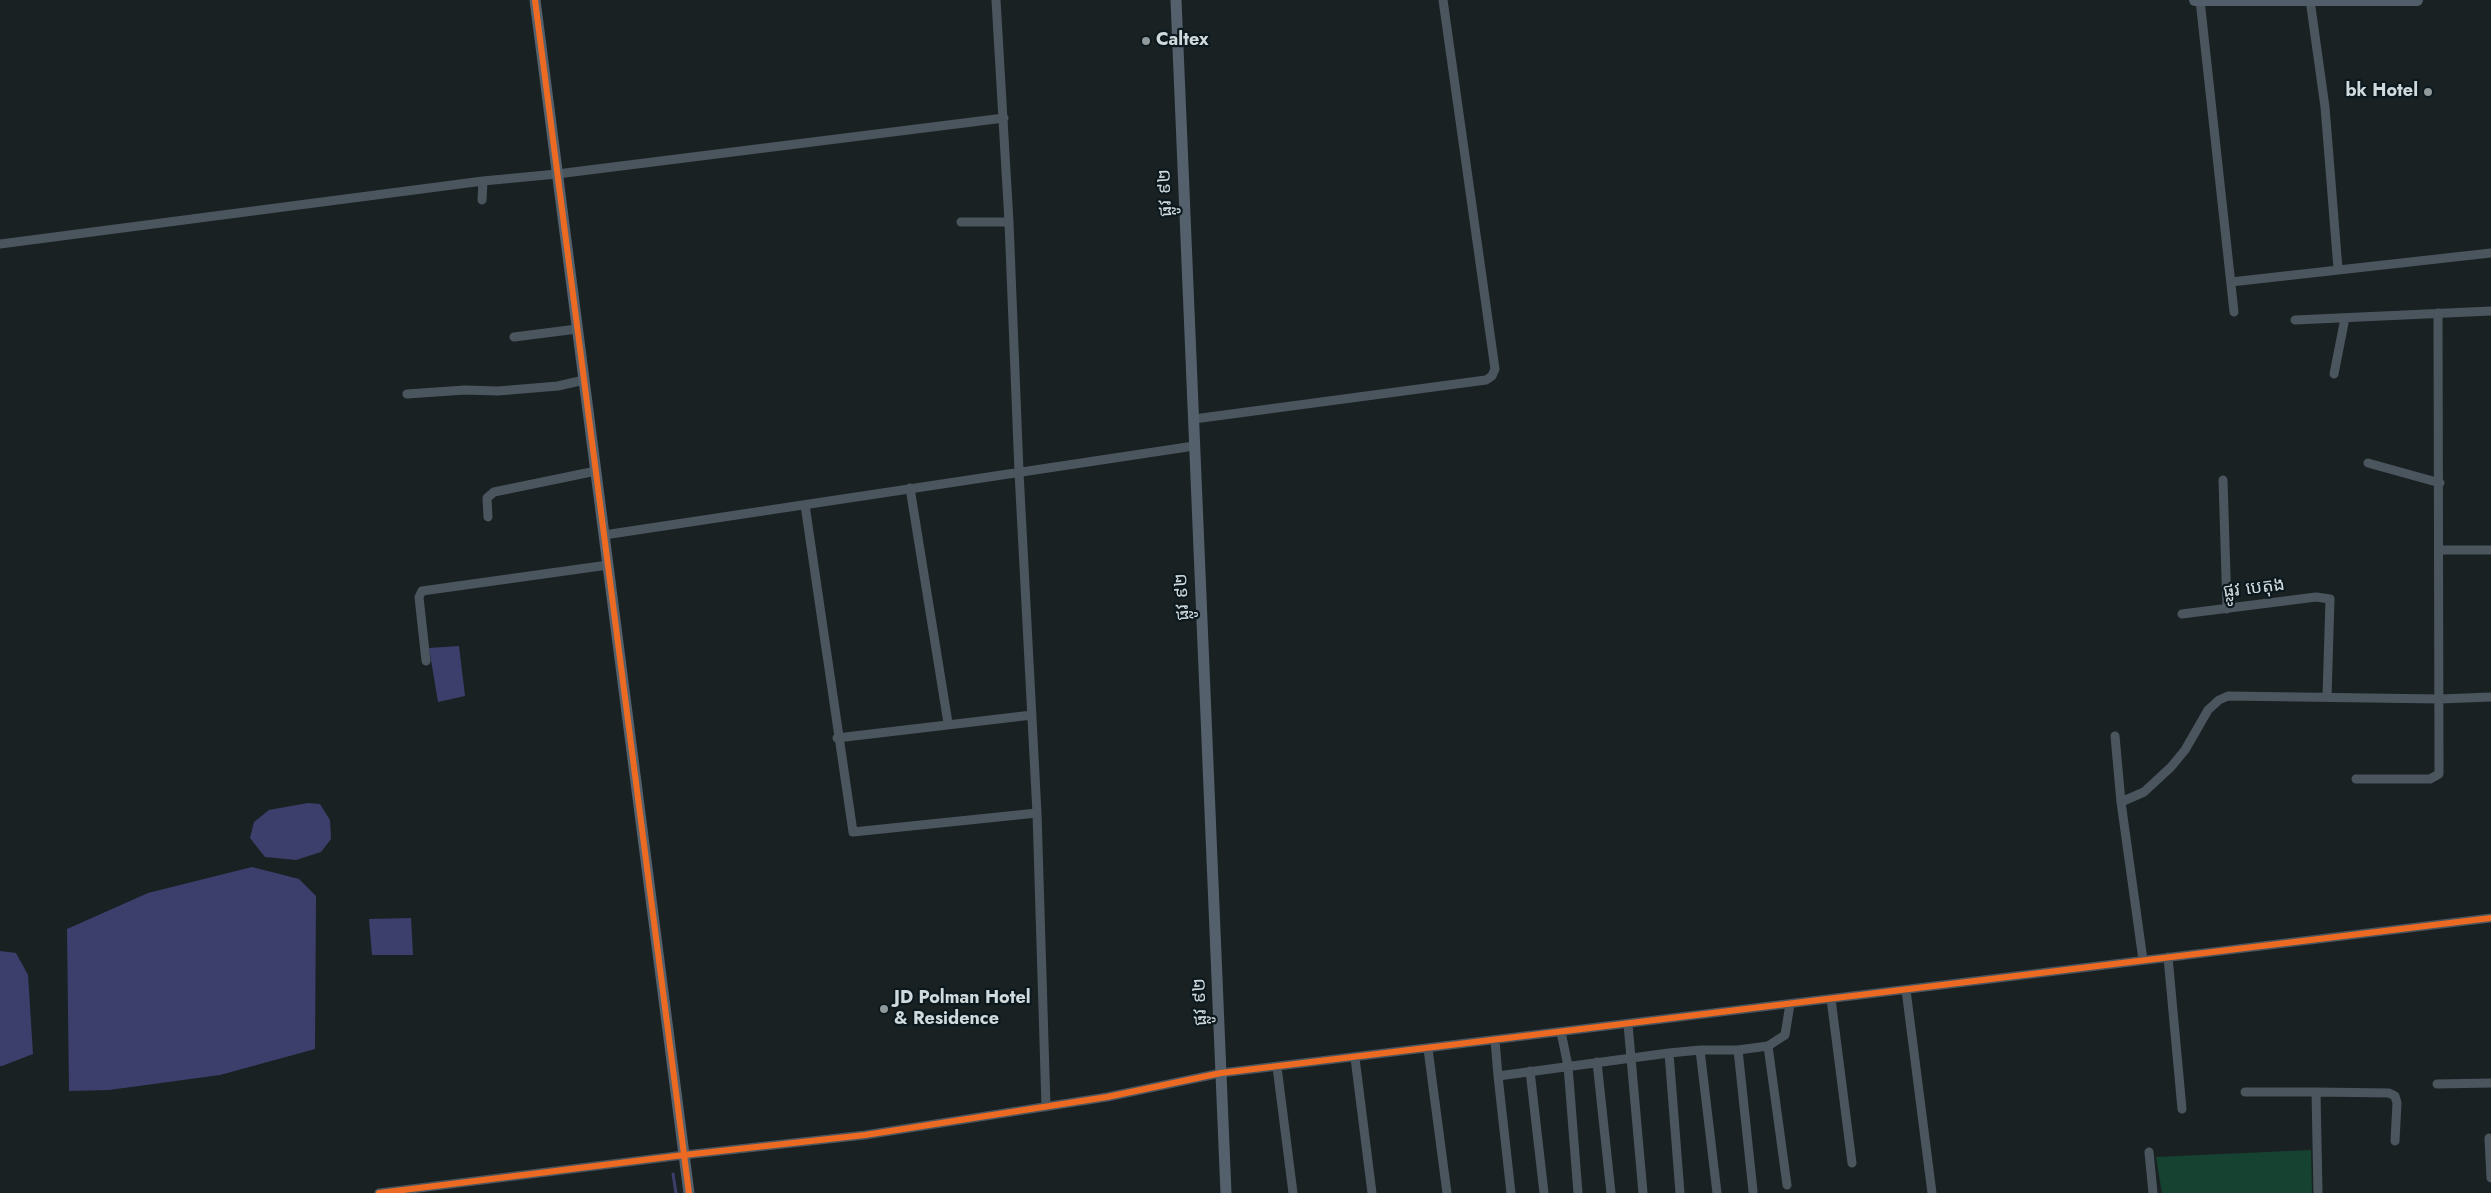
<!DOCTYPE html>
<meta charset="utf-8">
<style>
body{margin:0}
canvas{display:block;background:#192123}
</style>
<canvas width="2491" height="1193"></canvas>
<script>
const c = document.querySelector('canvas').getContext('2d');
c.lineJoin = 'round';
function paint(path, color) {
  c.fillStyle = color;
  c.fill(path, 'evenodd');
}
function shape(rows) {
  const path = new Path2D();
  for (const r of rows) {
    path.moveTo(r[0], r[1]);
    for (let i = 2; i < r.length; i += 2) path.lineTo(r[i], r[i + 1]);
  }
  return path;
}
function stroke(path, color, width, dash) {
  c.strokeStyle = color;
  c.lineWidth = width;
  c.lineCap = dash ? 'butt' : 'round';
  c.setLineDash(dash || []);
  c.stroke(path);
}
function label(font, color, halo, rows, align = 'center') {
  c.font = font + ' Jost,"Noto Sans Khmer",sans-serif';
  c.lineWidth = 4.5;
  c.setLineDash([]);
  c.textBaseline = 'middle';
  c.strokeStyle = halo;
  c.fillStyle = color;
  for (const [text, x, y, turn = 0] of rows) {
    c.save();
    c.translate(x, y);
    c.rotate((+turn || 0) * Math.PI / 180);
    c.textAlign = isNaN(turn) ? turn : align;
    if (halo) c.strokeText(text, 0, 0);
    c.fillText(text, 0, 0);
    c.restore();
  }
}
const green = shape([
 [2311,1150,2312,1193,2162,1193,2156,1157]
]);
const water = shape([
 [459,646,465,696,438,702,429,648],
 [308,803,320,804,330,820,331,839,321,852,296,860,265,857,250,838,254,822,269,810],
 [252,867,299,879,316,896,315,1049,220,1075,109,1090,69,1091,67,929,148,893],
 [411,918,413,955,372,955,369,919],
 [0,951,16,953,28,975,33,1054,2,1066,0,1066]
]);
const stream = shape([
 [673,1174,676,1193]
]);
const street = shape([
 [996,0,1009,222,1019,472,1037,813,1046,1107],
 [2200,0,2234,312],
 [2310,0,2325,107,2338,269],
 [482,200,483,181],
 [961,222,1009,222],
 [0,244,483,181,557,174,1004,118],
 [2231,282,2491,253],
 [2295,320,2491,311],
 [514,337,577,329],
 [2334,374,2345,318],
 [407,394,465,390,498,391,558,386,584,380],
 [1194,419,1486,380,1492,376,1495,369,1443,0],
 [2368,463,2440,483],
 [2223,480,2227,609],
 [910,488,948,723],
 [805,505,853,832,1037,813],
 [488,517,487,498,494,492,596,471],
 [604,535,1194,446],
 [2439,550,2491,550],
 [2182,614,2316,597,2330,599,2327,697],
 [426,661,419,597,422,591,608,565],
 [2115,736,2121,802,2143,960],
 [837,738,1032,715],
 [2356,779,2430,779,2439,774,2438,313],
 [2121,802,2144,792,2171,767,2185,750,2208,710,2219,700,2228,696,2440,699,2491,697],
 [2168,957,2182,1109],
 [1906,990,1932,1193],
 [1831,999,1852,1163],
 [1628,1024,1643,1193],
 [1561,1032,1568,1066,1578,1193],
 [1495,1040,1498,1076],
 [1768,1046,1787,1185],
 [1428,1049,1447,1193],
 [1700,1050,1717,1193],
 [1738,1050,1753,1191],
 [1669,1053,1680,1193],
 [1355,1058,1372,1193],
 [1597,1062,1611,1193],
 [1277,1067,1293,1193],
 [1530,1071,1544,1193],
 [2437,1084,2491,1083],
 [2245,1092,2316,1092,2318,1193],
 [2316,1092,2389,1093,2395,1096,2397,1103,2395,1141],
 [2489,1138,2491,1178],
 [2149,1152,2153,1193],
 [379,1193,684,1155,865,1135,1107,1097,1221,1073,2491,918],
 [1511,1193,1498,1076,1669,1053,1700,1050,1738,1050,1768,1046,1785,1035,1790,1004]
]);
const secondary = shape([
 [535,0,689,1193],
 [1176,0,1226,1193]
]);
const primary = shape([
 [2195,0,2417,0]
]);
const cycleway = shape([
 [535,0,689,1193],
 [379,1193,684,1155,865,1135,1107,1097,1221,1073,2491,918]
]);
const markers = [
 [1146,41,5,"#90999b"],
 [2428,92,5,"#90999b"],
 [884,1009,5,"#90999b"]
];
const poiNames = [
 ["Caltex",1156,41],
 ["bk Hotel",2418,92,"right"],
 ["JD Polman Hotel",894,999],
 ["& Residence",894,1020]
];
const streetNames = [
 ["ផ្លូវ ៩២",1166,193,-92],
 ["ផ្លូវ បេតុង",2254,589,-7],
 ["ផ្លូវ ៩២",1183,597,-93],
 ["ផ្លូវ ៩២",1201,1002,-92]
];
paint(green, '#164232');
paint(water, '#3c3f6b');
stroke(stream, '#3c3f6b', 3);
stroke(street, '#4b555e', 9);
stroke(secondary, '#54616d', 11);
stroke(primary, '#515e6a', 12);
stroke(cycleway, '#ed6a23', 6);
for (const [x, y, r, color] of markers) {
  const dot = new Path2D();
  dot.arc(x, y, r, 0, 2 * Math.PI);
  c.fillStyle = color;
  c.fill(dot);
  stroke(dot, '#0b191e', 2);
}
label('bold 18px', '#d0d9dc', '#0b191e', poiNames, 'left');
label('18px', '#d0d9dc', '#0b191e', streetNames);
</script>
